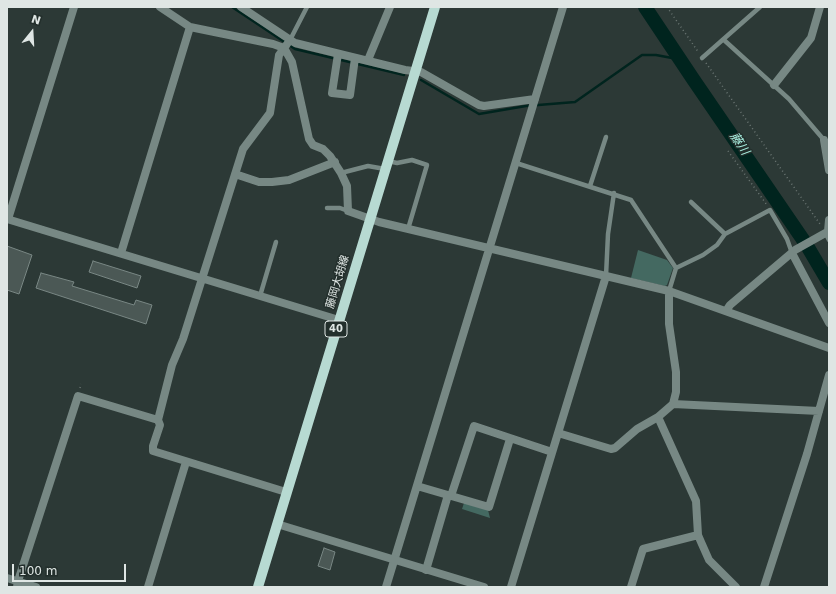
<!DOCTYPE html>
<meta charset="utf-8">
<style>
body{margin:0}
#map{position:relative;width:836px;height:594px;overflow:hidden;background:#2c3936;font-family:"DejaVu Sans",sans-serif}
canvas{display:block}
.frame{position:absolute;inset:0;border:8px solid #dfe6e4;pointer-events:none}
.north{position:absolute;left:12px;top:12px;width:40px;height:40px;-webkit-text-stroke:3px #232f2c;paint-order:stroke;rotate:18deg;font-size:11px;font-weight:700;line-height:16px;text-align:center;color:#dfe6e4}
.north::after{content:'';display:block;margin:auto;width:14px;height:18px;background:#dfe6e4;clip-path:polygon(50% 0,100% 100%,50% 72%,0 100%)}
.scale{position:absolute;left:12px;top:564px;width:114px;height:18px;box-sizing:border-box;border:2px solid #dfe6e4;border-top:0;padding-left:5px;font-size:12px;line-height:14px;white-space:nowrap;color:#dfe6e4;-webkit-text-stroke:3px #232f2c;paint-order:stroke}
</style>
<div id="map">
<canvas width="836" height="594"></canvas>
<div class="frame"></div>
<div class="north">N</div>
<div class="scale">100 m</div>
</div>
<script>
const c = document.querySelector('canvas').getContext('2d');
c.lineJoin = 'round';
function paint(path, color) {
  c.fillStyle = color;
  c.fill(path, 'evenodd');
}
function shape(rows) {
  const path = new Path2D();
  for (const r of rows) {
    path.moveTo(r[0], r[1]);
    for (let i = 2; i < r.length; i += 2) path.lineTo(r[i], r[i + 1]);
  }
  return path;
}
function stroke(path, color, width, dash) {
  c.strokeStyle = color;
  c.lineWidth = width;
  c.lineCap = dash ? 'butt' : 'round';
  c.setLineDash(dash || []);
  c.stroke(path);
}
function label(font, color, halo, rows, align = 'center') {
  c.font = font + ' "DejaVu Sans","Noto Sans JP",sans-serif';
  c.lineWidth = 3;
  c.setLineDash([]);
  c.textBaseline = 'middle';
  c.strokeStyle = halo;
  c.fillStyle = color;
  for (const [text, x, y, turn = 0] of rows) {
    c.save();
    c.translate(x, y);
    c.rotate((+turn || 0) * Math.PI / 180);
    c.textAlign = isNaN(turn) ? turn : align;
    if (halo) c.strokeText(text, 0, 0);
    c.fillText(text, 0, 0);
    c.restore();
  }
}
const green = shape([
 [638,250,667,260,673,268,667,285,665,286,631,278],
 [464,503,488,510,490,518,462,509]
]);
const stream = shape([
 [232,7,295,49,404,75],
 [421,80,479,114,526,106,575,102,642,55,656,55,672,58,683,65]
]);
const river = shape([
 [645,7,693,79,806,244,829,283]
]);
const building = shape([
 [7,246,32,255,19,294,7,290,7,246],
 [93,261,141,276,137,288,89,272,93,261],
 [41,273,74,282,72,286,134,305,136,300,152,305,146,324,36,288,41,273],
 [324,548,335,552,330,570,318,566,324,548]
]);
const path = shape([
 [667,7,699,53],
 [706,63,820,224],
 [728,151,767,205],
 [80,388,81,384]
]);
const service = shape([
 [290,40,307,7],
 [724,40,789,99,824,140],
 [702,58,760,7],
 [388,161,397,163,412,160,427,165,408,229],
 [516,163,631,200,676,268,669,291],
 [341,173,368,166,385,169],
 [590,186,606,137],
 [691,202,725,234],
 [327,208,340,208,348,211],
 [825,232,829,240],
 [676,268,703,255,717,245,725,234,770,210,787,239,792,253],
 [606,276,608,234,614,193],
 [260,296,276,242]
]);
const minor = shape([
 [160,7,190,27,273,44,284,48,292,62,309,139,313,145,323,149,330,156,341,173,347,186,348,211,379,222,669,291,829,348],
 [241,7,295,43,405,70,421,72,479,105,484,106,535,99],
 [338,54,332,93,350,95,355,58],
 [368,60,390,7],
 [774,85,811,38,820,7],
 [824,140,829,170],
 [235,174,259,182,272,182,289,180,335,162],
 [7,219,339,320],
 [8,219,74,7],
 [828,231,829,220],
 [121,253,190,27],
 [792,253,829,323],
 [669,291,669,324,676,372,676,392,673,404,658,417,696,501,698,535,701,542,709,560,736,587],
 [726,311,730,305,795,250,829,231],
 [673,404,819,411],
 [558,433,611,449,615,448,637,429,658,417],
 [417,486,489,507,510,439],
 [286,492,153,451,153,446,160,425,158,420,172,365,183,339,243,149,270,113,279,55,290,40],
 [451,496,474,426,552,452],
 [426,570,448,495],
 [7,578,36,587],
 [18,581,78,396,158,420],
 [148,587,186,462],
 [386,587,563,7],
 [511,587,606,276],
 [631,587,643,549,698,535],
 [764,587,807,454,829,375]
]);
const tertiary = shape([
 [277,524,484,587],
 [17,587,18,581]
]);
const primary = shape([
 [258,587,435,7]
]);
const shields = [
 [336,329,22]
];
const shieldNames = [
 ["40",336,329]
];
const streetNames = [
 ["藤岡大胡線",338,282,-73]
];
const waterNames = [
 ["藤川",739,144,56]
];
paint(green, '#446961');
stroke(stream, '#00241e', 2.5);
stroke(river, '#00241e', 14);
paint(building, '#4b5855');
stroke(building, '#798784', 1);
stroke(path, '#6b7673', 1.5, [1, 3]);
stroke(service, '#778884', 4.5);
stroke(minor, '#778884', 8);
stroke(tertiary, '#778884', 8);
stroke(primary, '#b7dad2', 10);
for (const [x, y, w] of shields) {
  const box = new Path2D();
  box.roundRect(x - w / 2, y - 8, w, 16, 3);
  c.fillStyle = '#232f2c';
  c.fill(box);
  stroke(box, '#dfe6e4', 1);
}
label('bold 10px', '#dfe6e4', null, shieldNames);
label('11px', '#dfe6e4', '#232f2c', streetNames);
label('italic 12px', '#abf3e4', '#232f2c', waterNames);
</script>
